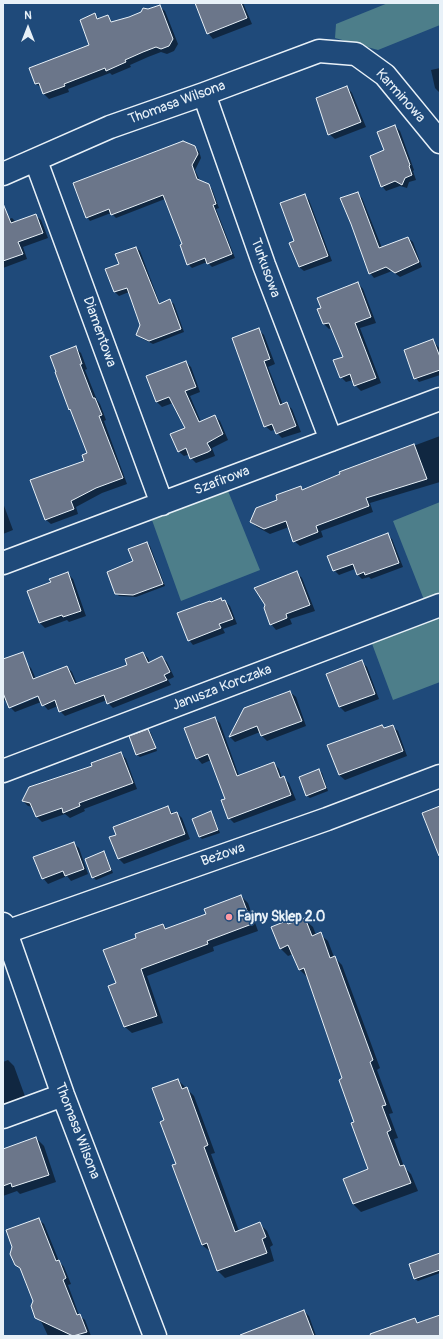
<!DOCTYPE html>
<meta charset="utf-8">
<style>
body{margin:0}
#map{position:relative;width:443px;height:1339px;overflow:hidden;background:#1f4a7a;font-family:Pangolin,sans-serif}
canvas{display:block}
.frame{position:absolute;inset:0;border:4px solid #e8f1f8;pointer-events:none}
.north{position:absolute;left:8px;top:8px;width:40px;height:40px;-webkit-text-stroke:3px #1f4a7a;paint-order:stroke;rotate:0deg;font-size:11px;font-weight:700;line-height:16px;text-align:center;color:#e8f1f8}
.north::after{content:'';display:block;margin:auto;width:14px;height:18px;background:#e8f1f8;clip-path:polygon(50% 0,100% 100%,50% 72%,0 100%)}
</style>
<div id="map">
<canvas width="443" height="1339"></canvas>
<div class="frame"></div>
<div class="north">N</div>
</div>
<script>
const c = document.querySelector('canvas').getContext('2d');
c.lineJoin = 'round';
function paint(path, color) {
  c.fillStyle = color;
  c.fill(path, 'evenodd');
}
function shape(rows) {
  const path = new Path2D();
  for (const r of rows) {
    path.moveTo(r[0], r[1]);
    for (let i = 2; i < r.length; i += 2) path.lineTo(r[i], r[i + 1]);
  }
  return path;
}
function stroke(path, color, width, dash) {
  c.strokeStyle = color;
  c.lineWidth = width;
  c.lineCap = dash ? 'butt' : 'round';
  c.setLineDash(dash || []);
  c.stroke(path);
}
function label(font, color, halo, rows, align = 'center') {
  c.font = font + ' Pangolin,sans-serif';
  c.lineWidth = 3.5;
  c.setLineDash([]);
  c.textBaseline = 'middle';
  c.strokeStyle = halo;
  c.fillStyle = color;
  for (const [text, x, y, turn = 0] of rows) {
    c.save();
    c.translate(x, y);
    c.rotate((+turn || 0) * Math.PI / 180);
    c.textAlign = isNaN(turn) ? turn : align;
    if (halo) c.strokeText(text, 0, 0);
    c.fillText(text, 0, 0);
    c.restore();
  }
}
const green = shape([
 [388,3,440,3,440,25,378,50,335,38,336,24],
 [224,481,260,570,181,601,148,509],
 [440,502,440,682,393,700,368,633,428,610,393,521]
]);
const shadow = shape([
 [196,3,243,3,252,24,213,39,208,33],
 [159,6,165,11,178,44,174,51,167,54,161,52,148,57,130,65,131,67,112,75,110,73,68,89,69,92,49,99,44,94,42,88,36,84,90,46,95,15,99,19,108,16,113,23],
 [440,68,440,93,435,88,431,70],
 [347,87,352,93,366,127,335,139,329,134],
 [395,126,400,131,414,170,413,171,416,180,409,182,407,188,400,186,386,191,382,186,385,151],
 [194,147,199,151,201,158,195,170,200,181,208,185,212,189,219,208,216,209,235,258,212,267,207,262,192,268,188,264,183,245,165,199,116,218,111,213,90,221,87,217],
 [357,193,362,198,382,248,408,238,413,242,422,267,400,277,392,271,374,278,370,273],
 [304,195,309,200,332,261,304,271,299,267,295,242],
 [35,215,41,220,48,238,23,247,27,259,3,268,3,221,12,218,16,222],
 [136,248,140,251,160,304,170,301,174,304,184,332,153,344,141,338,137,335,141,325,129,292,119,296,115,292,107,270,120,265],
 [358,283,363,289,376,323,360,328,381,383,361,391,355,385,353,380,346,382,341,377,344,357,332,328,329,329,324,324],
 [258,329,264,335,275,364,268,367,283,405,287,404,292,409,301,432,282,438,277,433,276,429,271,431,265,426],
 [433,341,440,349,440,375,419,382,415,377],
 [76,348,81,353,87,369,85,370,97,400,100,404,106,420,104,421,127,484,102,493,76,507,78,514,51,524,45,519,85,461,88,453,72,412,70,409],
 [186,362,191,367,200,392,190,396,201,422,215,416,220,421,228,440,212,448,215,456,196,463,191,458,190,454,184,456,178,451,186,428,173,403,162,407,157,402],
 [440,436,440,482,370,503,373,512,321,531,323,537,300,546,294,541,289,527,270,534,257,527,251,522,279,500,300,487,304,490,341,475,341,473],
 [3,503,13,530,3,534],
 [387,535,392,539,403,567,371,579,369,577,362,579,358,575,355,569,339,575,334,570],
 [147,543,150,546,165,586,136,597,119,596,116,593],
 [297,573,302,578,315,611,290,619,292,624,276,630,271,624],
 [68,574,73,579,86,616,69,622,67,620,45,628,39,622,52,583],
 [221,600,223,602,225,601,230,606,237,624,223,629,225,633,193,645,189,640,211,603],
 [143,653,148,658,150,663,162,657,167,662,174,677,168,680,171,685,113,708,108,703,107,700,65,716,60,711,58,706,48,710,41,702,15,712,11,708,43,695,43,694,11,706,11,708,7,700,3,701,3,672,26,663,31,668,36,679,67,667,72,672,77,684,128,665],
 [361,661,367,667,379,699,345,712,340,707,327,674],
 [290,692,296,697,306,726,267,741,262,736,260,732,235,742,230,737,245,709],
 [214,718,220,723,239,776,274,763,279,769,282,778,284,778,289,783,296,800,234,823,229,818,226,800,211,760,202,764,197,758],
 [382,726,385,729,392,726,398,731,407,756,345,780,339,775],
 [148,730,151,733,157,751,140,757,137,755,132,742],
 [121,753,126,759,137,789,84,809,85,811,70,818,65,814,42,822,37,817,33,807,28,806,23,801],
 [319,770,322,773,328,791,310,798,307,796,300,777],
 [168,807,173,814,177,813,182,818,190,839,124,864,119,859],
 [211,812,213,815,220,833,202,839,200,837,193,819],
 [73,843,79,848,88,874,71,881,67,876,48,884,43,878],
 [104,852,106,855,113,873,96,880,93,877],
 [241,896,248,903,258,931,213,947,214,951,147,976,163,1023,132,1033,125,1027,117,984,137,938,163,925,167,929,207,915],
 [305,920,313,927,316,935,320,934,328,941,334,957,342,965,380,1068,377,1070,393,1113,389,1114,398,1138,394,1139,404,1167,411,1174,418,1191,361,1212,353,1204,344,1179,369,1170,344,1079,307,977,299,969,293,954,288,956,280,948,289,925],
 [8,1060,14,1066,26,1099,3,1107,3,1062],
 [178,1080,194,1096,215,1153,211,1154,239,1231,259,1223,267,1231,273,1245,270,1247,274,1261,225,1278,217,1270,211,1252,202,1245,177,1164,165,1121],
 [36,1138,44,1146,56,1182,20,1194,17,1191,3,1196,3,1150],
 [38,1219,44,1224,59,1261,64,1267,71,1284,68,1285,79,1315,85,1320,91,1336,48,1336,42,1323,36,1317,34,1301,21,1270,16,1264],
 [440,1254,440,1273,418,1281,415,1279],
 [304,1311,309,1316,316,1336,239,1336]
]);
const building = shape([
 [195,3,241,3,247,18,207,34,195,3],
 [160,5,173,39,169,46,161,49,156,47,143,52,125,60,126,62,106,71,105,68,64,84,65,86,43,94,39,83,35,84,29,68,89,45,80,20,95,13,97,19,108,15,111,22,129,17,141,12,143,8,148,9,160,5],
 [347,86,361,122,328,135,316,98,347,86],
 [395,125,410,165,409,166,412,175,405,178,402,185,395,181,381,187,370,156,384,150,377,132,395,125],
 [183,141,195,146,198,154,192,165,197,179,209,184,216,204,213,205,232,254,207,264,205,258,187,265,180,245,182,244,163,195,111,215,109,209,86,218,73,183,183,141],
 [358,192,379,248,408,237,419,262,395,273,386,267,369,274,351,224,340,198,358,192],
 [305,194,328,256,299,267,289,243,294,241,280,203,305,194],
 [4,206,11,223,36,214,43,233,18,242,23,254,3,261,3,207,4,206],
 [136,247,159,304,170,299,181,329,149,341,136,335,140,325,127,288,114,292,105,269,119,264,115,254,136,247],
 [358,282,371,317,355,323,376,378,354,386,350,374,340,378,333,360,343,357,329,323,323,324,317,309,321,308,317,298,358,282],
 [259,328,270,359,264,361,280,405,287,402,296,426,276,434,272,424,264,427,232,338,259,328],
 [433,339,440,357,440,370,414,379,404,350,433,339],
 [76,346,82,364,80,364,93,398,95,398,102,415,99,416,123,478,96,488,71,501,74,509,45,520,30,480,84,461,82,455,87,453,70,409,69,410,55,372,56,372,50,356,76,346],
 [186,361,196,387,185,391,199,422,215,415,223,434,207,443,211,450,208,452,190,459,186,448,178,452,170,434,185,428,169,397,156,402,146,376,186,361],
 [414,444,427,479,366,498,369,506,316,526,318,532,293,542,286,521,264,529,250,522,256,508,277,500,276,495,301,486,302,490,340,474,339,472,414,444],
 [388,533,399,563,365,575,364,572,357,575,353,564,333,571,327,556,388,533],
 [147,542,163,584,133,595,115,594,107,572,133,561,128,549,147,542],
 [297,571,310,605,286,614,287,618,270,625,264,608,265,605,254,588,297,571],
 [68,572,81,611,63,617,62,615,39,623,27,591,51,582,49,579,68,572],
 [221,598,222,601,225,600,233,619,219,624,221,628,188,641,177,613,210,601,211,602,221,598],
 [23,652,33,679,67,666,75,684,127,665,125,659,143,652,148,663,162,656,170,672,164,675,167,680,107,704,104,695,59,712,55,700,42,706,38,696,9,708,3,693,3,659,23,652],
 [362,660,375,694,339,707,326,674,362,660],
 [290,691,302,721,261,736,257,726,229,737,244,708,290,691],
 [215,717,237,776,274,762,280,778,284,776,291,795,228,819,221,800,225,799,208,754,196,759,184,728,215,717],
 [382,725,384,728,393,725,403,751,339,775,327,745,382,725],
 [148,729,156,748,136,755,129,736,148,729],
 [121,752,133,783,79,803,80,806,63,813,62,808,36,817,30,803,22,801,29,787,92,766,91,763,121,752],
 [319,769,326,788,306,796,299,777,319,769],
 [168,806,171,814,177,812,185,834,118,859,109,837,116,835,113,827,168,806],
 [440,806,440,856,439,856,422,813,440,806],
 [211,811,218,830,199,837,192,819,211,811],
 [74,842,84,869,65,876,63,871,42,879,33,857,74,842],
 [104,851,111,870,92,878,85,859,104,851],
 [241,895,252,924,207,941,208,944,141,969,157,1016,124,1027,108,986,116,983,103,950,136,938,135,934,163,924,165,929,206,914,204,909,241,895],
 [305,918,312,936,321,932,330,958,335,956,373,1060,370,1062,386,1105,382,1106,391,1130,387,1132,400,1166,404,1165,411,1183,353,1204,343,1179,368,1169,351,1123,354,1122,339,1080,342,1078,304,968,299,970,288,945,280,949,271,927,286,921,288,924,305,918],
 [178,1079,182,1089,187,1087,208,1145,204,1147,235,1232,260,1222,266,1237,262,1239,267,1253,217,1271,207,1243,202,1245,172,1165,176,1164,160,1122,164,1120,152,1088,178,1079],
 [36,1137,49,1175,12,1187,11,1183,3,1186,3,1149,36,1137],
 [39,1218,56,1261,59,1260,66,1278,63,1280,77,1315,80,1314,87,1332,73,1336,35,1318,31,1306,33,1301,20,1268,15,1265,10,1254,12,1247,6,1230,39,1218],
 [440,1253,440,1270,414,1279,409,1264,440,1253],
 [304,1310,314,1336,240,1336,240,1335,304,1310],
 [440,1315,440,1336,371,1336,370,1334,415,1318,417,1323,440,1315]
]);
const street = shape([
 [204,94,264,265,331,440],
 [36,161,162,504],
 [3,174,110,127,204,94,319,51,356,54,385,75,440,142],
 [3,563,440,399],
 [3,771,440,605],
 [3,924,63,1095,155,1336],
 [6,932,327,819,440,776],
 [3,1117,63,1095]
]);
const markers = [
 [229,917,4,"#ff9aa2"]
];
const streetNames = [
 ["Karminowa",400,96,48],
 ["Thomasa Wilsona",177,103,-20],
 ["Turkusowa",265,268,70],
 ["Diamentowa",99,332,70],
 ["Szafirowa",222,481,-21],
 ["Janusza Korczaka",222,688,-21],
 ["Beżowa",223,855,-19],
 ["Thomasa Wilsona",77,1131,69]
];
const poiNames = [
 ["Fajny Sklep 2.0",237,917]
];
paint(green, '#4d7e8a');
paint(shadow, '#0007');
paint(building, '#6b768a');
stroke(building, '#e8f1f8', 1);
stroke(street, '#e8f1f8', 25);
stroke(street, '#1f4a7a', 22);
for (const [x, y, r, color] of markers) {
  const dot = new Path2D();
  dot.arc(x, y, r, 0, 2 * Math.PI);
  c.fillStyle = color;
  c.fill(dot);
  stroke(dot, '#1f4a7a', 1.5);
}
label('14px', '#e8f1f8', '#1f4a7a', streetNames);
label('bold 14px', '#e8f1f8', '#1f4a7a', poiNames, 'left');
</script>
